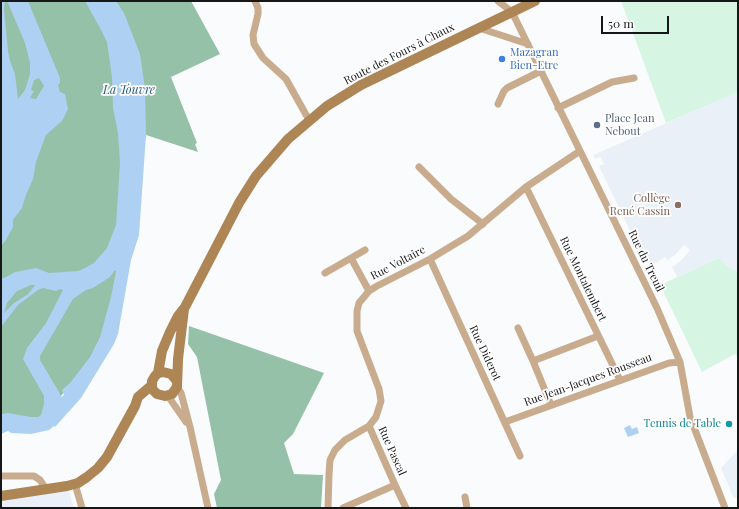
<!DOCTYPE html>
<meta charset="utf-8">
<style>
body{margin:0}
#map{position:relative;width:739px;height:509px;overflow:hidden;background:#fafbfd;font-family:"Playfair Display",serif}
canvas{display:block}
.frame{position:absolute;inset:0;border:2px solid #171718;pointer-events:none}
.scale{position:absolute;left:601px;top:16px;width:68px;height:18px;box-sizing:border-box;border:2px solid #171718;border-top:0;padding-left:5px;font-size:12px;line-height:14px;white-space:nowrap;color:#171718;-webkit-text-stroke:3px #fff;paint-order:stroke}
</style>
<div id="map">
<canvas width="739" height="509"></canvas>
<div class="frame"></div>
<div class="scale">50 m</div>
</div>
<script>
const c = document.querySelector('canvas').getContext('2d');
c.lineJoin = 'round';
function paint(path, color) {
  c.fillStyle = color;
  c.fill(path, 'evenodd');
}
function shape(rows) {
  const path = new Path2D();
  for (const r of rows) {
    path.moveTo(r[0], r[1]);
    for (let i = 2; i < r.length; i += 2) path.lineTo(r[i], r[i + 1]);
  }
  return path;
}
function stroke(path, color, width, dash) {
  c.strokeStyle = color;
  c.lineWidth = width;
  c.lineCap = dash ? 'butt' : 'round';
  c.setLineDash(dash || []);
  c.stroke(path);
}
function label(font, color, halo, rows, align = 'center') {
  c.font = font + ' "Playfair Display",serif';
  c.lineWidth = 3.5;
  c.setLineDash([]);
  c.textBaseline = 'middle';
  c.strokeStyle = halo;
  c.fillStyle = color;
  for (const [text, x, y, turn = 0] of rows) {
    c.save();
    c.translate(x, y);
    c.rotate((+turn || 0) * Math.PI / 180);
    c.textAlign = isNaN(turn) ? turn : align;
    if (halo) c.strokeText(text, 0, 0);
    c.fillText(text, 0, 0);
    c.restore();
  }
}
const built = shape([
 [738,92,738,270,731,269,719,258,677,277,672,267,682,260,690,250,684,245,675,255,667,260,665,257,656,263,650,264,644,260,599,166,604,164,602,160,600,157,595,159,593,155],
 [738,450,738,499,733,497,721,468],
 [69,491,74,508,1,508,1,500]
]);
const green = shape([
 [621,1,738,1,738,92,666,123],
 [719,258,731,269,738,270,738,358,735,354,702,372,660,285]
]);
const forest = shape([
 [1,1,191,1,220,54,171,77,197,143,195,144,198,152,146,135,114,313,99,350,41,420,1,432],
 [189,326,324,373,293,434,284,443,294,474,323,475,321,508,217,508,214,494,221,480,197,357,188,344]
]);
const water = shape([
 [1,1,28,1,60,78,60,83,58,85,60,92,65,94,68,109,62,121,46,135,36,162,33,179,26,195,22,208,13,220,13,227,6,240,1,246],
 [5,1,8,3,25,43,30,63,30,74,25,90,18,99,15,74,10,61,8,51,4,9],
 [39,78,44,86,36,99,30,98,34,91,31,90,34,80],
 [85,1,116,1,124,13,140,54,145,88,146,135,139,235,131,260,118,334,114,344,81,398,55,427,54,426,49,430,31,434,11,433,8,431,1,434,1,414,8,413,31,417,38,417,41,415,44,404,44,396,23,359,27,348,46,323,63,290,60,289,56,291,43,288,38,290,18,305,1,327,1,278,4,278,15,272,36,268,49,273,78,271,85,268,94,263,107,248,116,225,120,163,118,133,113,108,112,77,107,42,100,28],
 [115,270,116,271,111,297,100,337,90,357,70,383,62,390,64,395,61,397,59,392,40,360,40,356,73,299,86,290,93,288,110,277],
 [31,285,35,285,28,294,14,303,4,313,7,303,17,291],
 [630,425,632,429,637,427,639,433,628,437,624,428]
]);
const street = shape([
 [255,1,258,8,258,14,253,35,254,44,263,58,286,79,309,120],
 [498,1,512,12,657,308,680,362,690,417,725,508],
 [479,28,528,44],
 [498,104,504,91,507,88,541,71],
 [558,108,612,82,634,78],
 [419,167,451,199,483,224],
 [526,187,620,380],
 [351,258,369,291],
 [430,259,520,456],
 [325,273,365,250],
 [518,328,533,361],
 [177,387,181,393,190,427,208,508],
 [168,396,186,422],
 [551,405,533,361,598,336],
 [505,422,669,363,680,362],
 [369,426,395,485],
 [1,476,34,476,40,480,44,486,44,490],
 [75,484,82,508],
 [465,497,467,508],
 [328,508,329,474,330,460,335,450,345,440,369,426,376,417,381,401,379,389,357,331,357,311,359,303,369,291,377,286,430,259,468,236,526,187,580,151],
 [343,508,395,485,406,508]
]);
const secondary = shape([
 [158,373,162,351,170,332,178,316,185,307,239,203,256,176,288,139,327,106,361,85,535,1],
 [177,381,171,374,163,372,158,373,155,376,152,381,152,389,157,394,165,396,172,394,177,387,178,359,184,309],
 [1,496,67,486,78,483,87,477,98,468,107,457,135,406,138,397,152,385]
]);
const markers = [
 [502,59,4,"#3f7fe0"],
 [597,125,4,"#5c6f8a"],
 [678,205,4,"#8d6e63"],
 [729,424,4,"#0f9aa8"]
];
const shopNames = [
 ["Mazagran",510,53],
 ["Bien-Etre",510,66]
];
const streetNames = [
 ["Route des Fours à Chaux",399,54,-27],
 ["Rue du Treuil",646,261,64],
 ["Rue Voltaire",398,263,-28],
 ["Rue Montalembert",583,279,64],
 ["Rue Diderot",485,353,65],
 ["Rue Jean-Jacques Rousseau",588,380,-20],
 ["Rue Pascal",392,451,66]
];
const serviceNames = [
 ["Place Jean",605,119],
 ["Nebout",605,132]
];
const educationNames = [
 ["Collège",670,199],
 ["René Cassin",670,212]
];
const cultureNames = [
 ["Tennis de Table",721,424]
];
const waterNames = [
 ["La Touvre",129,90]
];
paint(built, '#eaf0f8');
paint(green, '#d6f6e3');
paint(forest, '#94c1a7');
paint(water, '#aed0f2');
stroke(street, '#c8ac8d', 7);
stroke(secondary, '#ae8555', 10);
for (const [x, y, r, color] of markers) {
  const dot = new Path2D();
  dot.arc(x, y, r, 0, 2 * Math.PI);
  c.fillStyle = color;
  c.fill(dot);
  stroke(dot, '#fff', 1.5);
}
label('11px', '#366cbe', '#fff', shopNames, 'left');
label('11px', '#171718', '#fff', streetNames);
label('11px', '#4e5e75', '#fff', serviceNames, 'left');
label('11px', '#785e54', '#fff', educationNames, 'right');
label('11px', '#0d838f', '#fff', cultureNames, 'right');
label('italic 12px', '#2a5b87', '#fff', waterNames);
</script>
